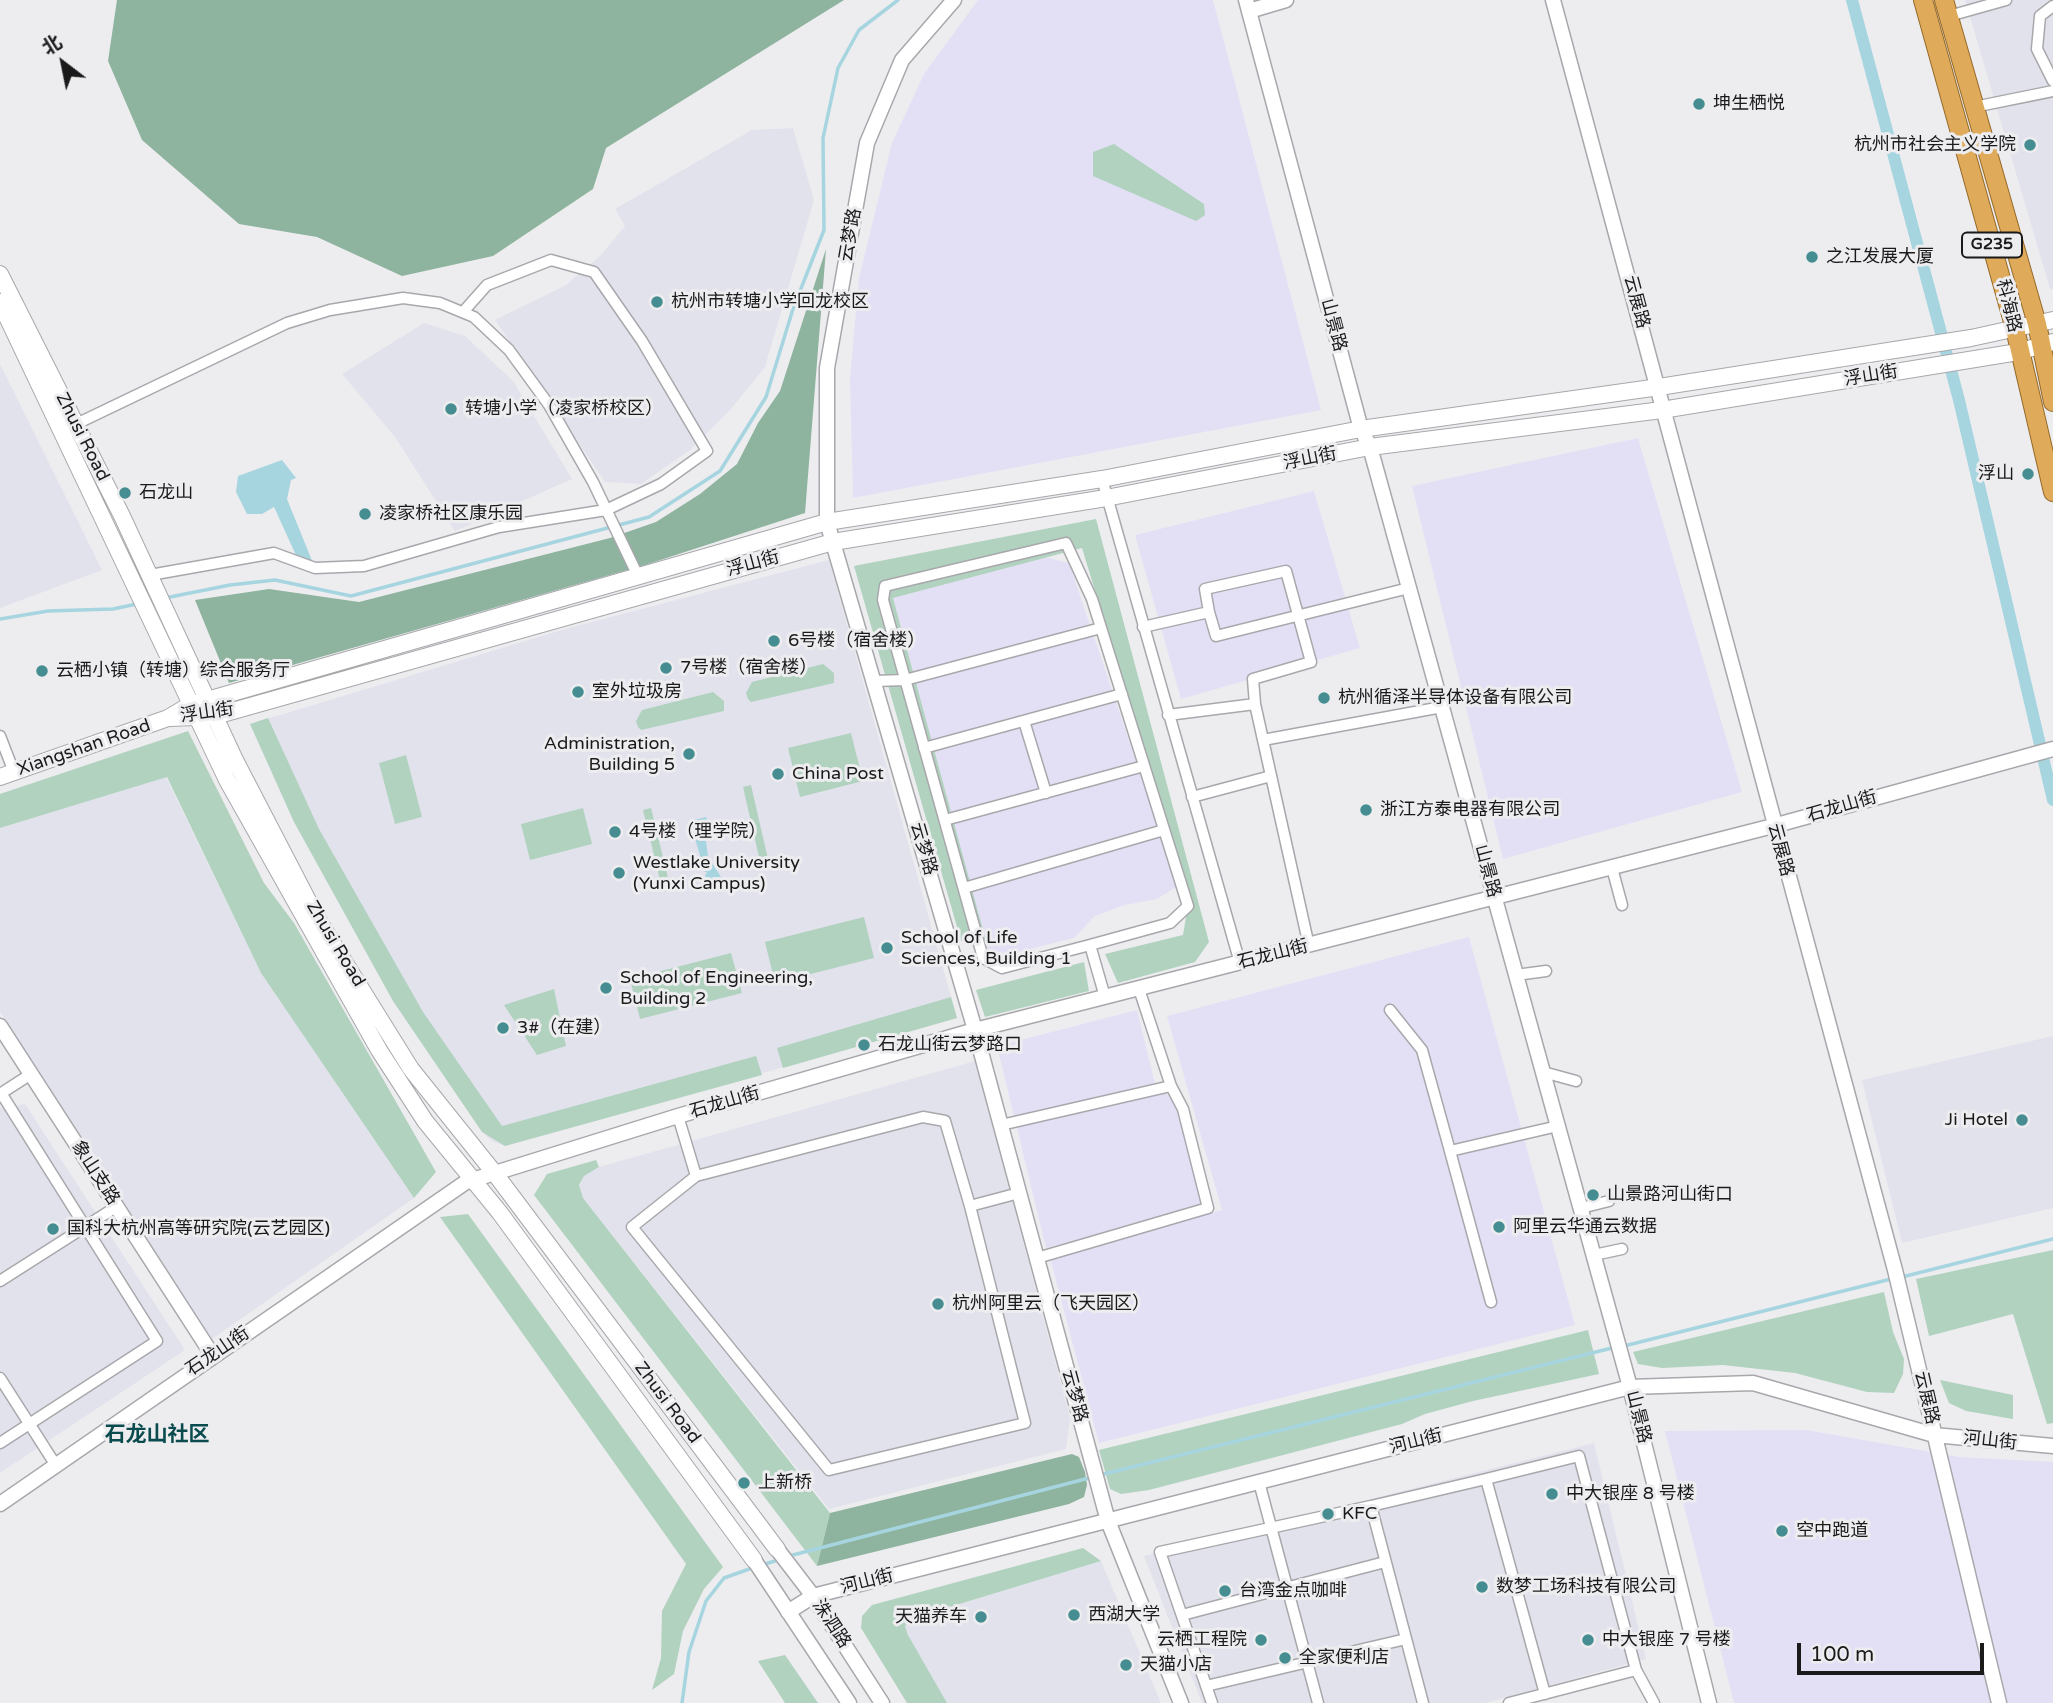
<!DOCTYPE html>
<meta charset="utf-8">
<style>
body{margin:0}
#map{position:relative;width:2053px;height:1703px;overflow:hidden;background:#ededf0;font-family:"Varela Round","Noto Sans SC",sans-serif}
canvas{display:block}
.north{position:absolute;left:28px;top:28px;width:70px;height:70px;-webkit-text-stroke:5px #ededf0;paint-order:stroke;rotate:328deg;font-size:19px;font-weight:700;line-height:28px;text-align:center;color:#1a1a1b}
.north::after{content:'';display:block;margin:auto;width:24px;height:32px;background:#1a1a1b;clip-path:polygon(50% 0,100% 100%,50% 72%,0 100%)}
.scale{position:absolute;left:1797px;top:1643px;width:187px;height:32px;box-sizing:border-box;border:4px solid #1a1a1b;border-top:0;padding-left:9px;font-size:21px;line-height:24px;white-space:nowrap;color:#1a1a1b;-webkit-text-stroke:5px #ededf0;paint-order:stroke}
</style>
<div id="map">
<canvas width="2053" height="1703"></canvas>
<div class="north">北</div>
<div class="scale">100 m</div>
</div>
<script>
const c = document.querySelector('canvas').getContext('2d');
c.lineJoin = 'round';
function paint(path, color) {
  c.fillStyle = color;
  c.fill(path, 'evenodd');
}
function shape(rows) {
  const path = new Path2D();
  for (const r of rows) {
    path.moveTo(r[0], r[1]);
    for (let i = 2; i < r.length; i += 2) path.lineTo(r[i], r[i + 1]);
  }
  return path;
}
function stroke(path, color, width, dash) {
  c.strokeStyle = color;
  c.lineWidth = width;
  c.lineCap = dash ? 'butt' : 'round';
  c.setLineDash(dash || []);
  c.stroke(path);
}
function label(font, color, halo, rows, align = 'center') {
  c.font = font + ' "Varela Round","Noto Sans SC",sans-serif';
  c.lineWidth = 6;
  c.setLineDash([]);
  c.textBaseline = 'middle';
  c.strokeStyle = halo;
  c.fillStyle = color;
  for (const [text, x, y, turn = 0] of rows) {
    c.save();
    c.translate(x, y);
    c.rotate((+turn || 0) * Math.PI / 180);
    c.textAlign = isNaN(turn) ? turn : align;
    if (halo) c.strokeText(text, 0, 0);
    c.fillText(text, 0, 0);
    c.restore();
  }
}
const built = shape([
 [1965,0,2053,0,2053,289,2050,289],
 [793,128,814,200,765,367,731,409,690,450,641,484,605,482,495,320,566,285,600,256,625,226,615,209,752,130],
 [424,323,465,336,513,381,572,479,455,531,395,437,342,374],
 [0,364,102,570,0,608],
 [829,560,957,1018,505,1146,492,1141,482,1132,393,1001,294,822,250,724,565,629],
 [166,777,261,973,414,1198,212,1339,0,1012,0,828],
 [2053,1036,2053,1208,1902,1243,1862,1080],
 [975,1061,1070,1418,1066,1449,829,1509,583,1198,579,1186,584,1176,599,1167],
 [25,1104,185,1350,0,1473,0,1108],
 [1594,1443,1646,1659,1485,1703,1202,1703,1144,1556],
 [1101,1561,1161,1703,947,1703,910,1639,905,1626,910,1619]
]);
const industrial = shape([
 [978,0,1213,0,1321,410,853,498,850,379,859,278,892,143,924,74],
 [1638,438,1742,792,1503,859,1412,486],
 [1314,491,1360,648,1181,699,1135,535],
 [1045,557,1069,563,1178,886,1157,899,1125,905,1095,916,1074,938,1002,956,988,949,893,598],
 [1469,937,1575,1325,1099,1443,1050,1258,1222,1210,1167,1016],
 [1137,1010,1155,1084,1183,1109,1208,1208,1046,1248,997,1046],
 [1807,1430,1959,1457,2053,1462,2053,1703,1734,1703,1665,1431]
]);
const green = shape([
 [1114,144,1204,204,1205,215,1196,221,1093,176,1093,152],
 [1096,519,1209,942,1195,962,1118,983,1105,954,1183,935,1189,899,1082,548,893,598,986,941,961,941,854,566],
 [823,664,834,673,834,683,751,702,748,699,746,693,752,682],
 [713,692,724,701,724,711,641,730,638,727,636,721,642,710],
 [268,718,319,829,423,1012,502,1126,756,1056,762,1075,505,1146,482,1132,393,1001,294,822,250,724],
 [188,731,264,883,294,923,436,1172,414,1198,261,973,167,777,0,828,0,794],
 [851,733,863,781,800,797,788,748],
 [406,755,422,817,395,824,379,763],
 [751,785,770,868,762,870,743,787],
 [583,808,592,844,530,860,521,824],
 [651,808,671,890,663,892,643,810],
 [864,917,874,958,775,983,765,942],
 [731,953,742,993,640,1019,630,979],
 [1084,962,1089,991,985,1017,976,990],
 [554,989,566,1046,537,1055,504,1005],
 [951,997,957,1018,783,1068,777,1048],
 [596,1160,599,1167,584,1176,579,1185,583,1198,830,1513,817,1566,534,1195,547,1174],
 [468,1214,723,1567,704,1589,683,1631,674,1674,652,1690,661,1658,662,1611,686,1564,440,1217],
 [2053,1250,2053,1423,2047,1424,2013,1314,1929,1336,1916,1279],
 [1884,1292,1893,1332,1904,1359,1903,1374,1894,1393,1867,1392,1795,1373,1723,1365,1662,1368,1638,1364,1633,1352],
 [1588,1330,1599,1374,1473,1401,1425,1414,1402,1424,1149,1490,1121,1494,1110,1489,1099,1450],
 [1940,1380,2013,1395,2013,1419,1966,1411,1949,1403],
 [1083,1548,1101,1561,910,1619,905,1626,908,1635,947,1703,907,1703,861,1628,862,1616,872,1605],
 [785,1655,818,1703,785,1703,758,1661]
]);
const forest = shape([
 [117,0,844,0,606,148,593,189,493,256,402,276,317,237,239,224,142,140,108,61],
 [826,249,805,513,645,565,229,683,195,600,269,589,359,602,610,538,656,522,700,494,737,464,758,423,780,391],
 [1072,1454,1079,1457,1085,1472,1087,1485,1084,1497,1069,1504,817,1566,830,1513]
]);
const water = shape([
 [282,460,296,478,291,480,287,499,315,568,300,564,274,507,262,514,247,514,236,492,238,476],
 [706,817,709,826,704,828,708,856,724,882,708,886,705,876,707,872,705,872,691,825,694,820]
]);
const stream = shape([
 [165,598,230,585,275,580,351,596,649,517,720,471,766,397,793,309,824,230,823,138,838,68,859,30,898,0],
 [0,619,48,611,113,609,137,604],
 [1902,1277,2053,1239],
 [1624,1346,1895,1278],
 [1100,1475,1616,1347],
 [789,1556,1093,1477],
 [762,1565,778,1560],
 [682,1703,689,1652,706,1601,724,1578,755,1567]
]);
const canal = shape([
 [1852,0,1959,400,2053,800]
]);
const minor = shape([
 [2053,6,2040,16,2037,49,2053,81],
 [1949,16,2006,0],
 [1974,107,2053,91],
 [72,426,287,323,330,310,403,298,440,303,474,317,509,350,549,405,593,482,638,576],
 [1102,479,1240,963],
 [150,575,274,553,315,568,364,566,499,527,606,510,661,484,707,451,642,341,594,272,551,260,487,285,463,312],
 [1209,612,1205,589,1286,571,1311,662,1253,679,1255,704,1309,946],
 [1143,627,1209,612,1216,636,1409,588],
 [875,681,905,680,1101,628],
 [1168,715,1255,704],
 [1024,721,1046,793],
 [0,736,14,772],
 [1263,740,1442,707],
 [924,748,1122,694],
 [1192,797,1271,776],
 [945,820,1144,766],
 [1612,868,1622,905],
 [964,888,1164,830],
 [1090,945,1170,923,1188,906,1092,599,1066,543,885,586,883,600,983,958,1002,968,1090,945,1105,997],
 [1516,975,1546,971],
 [1390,1010,1422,1050,1450,1151,1558,1126],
 [1543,1072,1576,1081],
 [0,1094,31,1074],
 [678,1116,696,1176],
 [923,1117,945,1121,970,1206,1025,1423,829,1470,632,1227,696,1176,923,1117],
 [1001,1125,1171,1086,1139,989],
 [1450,1151,1491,1302],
 [970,1206,1019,1193],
 [1581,1208,1609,1201],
 [1594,1255,1622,1249],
 [1037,1258,1208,1208,1183,1109,1171,1086],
 [0,1281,116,1207],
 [0,1378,55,1464],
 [0,1443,157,1341,1,1093],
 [1486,1479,1579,1456,1636,1670],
 [1259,1482,1318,1703],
 [1371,1506,1486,1479,1545,1694],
 [1182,1615,1385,1562],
 [1206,1686,1406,1639],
 [1212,1703,1160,1552,1371,1506,1423,1703],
 [1509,1703,1636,1670,1654,1703]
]);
const tertiary = shape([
 [954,0,902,60,867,143,827,368,827,522,975,1030,1108,1521,1181,1703],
 [1246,0,1361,429,1370,447,1630,1387,1709,1703],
 [1553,0,1895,1270,1999,1703],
 [1249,11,1286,0],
 [0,1026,213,1356],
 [0,1504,466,1182,678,1116,975,1030,1773,826,2053,749],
 [777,1549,813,1596,882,1703],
 [754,1560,849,1703],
 [788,1612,813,1596,1630,1387,1753,1383,1934,1435,2053,1446]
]);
const secondary = shape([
 [0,274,122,516,235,760,317,918,411,1069,496,1175,777,1549],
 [0,302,227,780,379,1050,425,1121,500,1213,754,1560],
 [170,718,215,716,833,542,1106,498,1370,447,1662,410,2018,352,2053,342],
 [0,777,168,718,190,705,827,522,1102,479,1361,429,1659,387,1971,338,2053,320]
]);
const trunk = shape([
 [1923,0,2015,329,2053,492],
 [1944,0,2037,324,2053,402]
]);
const markers = [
 [1699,104,7,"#458d91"],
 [2030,145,7,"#458d91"],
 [1812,257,7,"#458d91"],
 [657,302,7,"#458d91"],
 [451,409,7,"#458d91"],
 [2028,474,7,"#458d91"],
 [125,493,7,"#458d91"],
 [365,514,7,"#458d91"],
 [774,641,7,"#458d91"],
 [666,668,7,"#458d91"],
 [42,671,7,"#458d91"],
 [578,692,7,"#458d91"],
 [1324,698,7,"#458d91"],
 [689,754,7,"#458d91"],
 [778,774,7,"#458d91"],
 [1366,810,7,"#458d91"],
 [615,832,7,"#458d91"],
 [619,873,7,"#458d91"],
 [887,948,7,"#458d91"],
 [606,988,7,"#458d91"],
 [503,1028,7,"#458d91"],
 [864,1045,7,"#458d91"],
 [2022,1120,7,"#458d91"],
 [1593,1195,7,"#458d91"],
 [1499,1227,7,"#458d91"],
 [53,1229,7,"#458d91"],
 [938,1304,7,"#458d91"],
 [744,1483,7,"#458d91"],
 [1552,1494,7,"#458d91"],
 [1328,1514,7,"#458d91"],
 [1782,1531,7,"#458d91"],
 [1482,1587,7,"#458d91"],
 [1225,1591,7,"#458d91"],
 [1074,1615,7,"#458d91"],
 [981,1617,7,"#458d91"],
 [1261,1640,7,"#458d91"],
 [1588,1640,7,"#458d91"],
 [1285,1658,7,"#458d91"],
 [1126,1665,7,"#458d91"]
];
const shields = [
 [1992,245,60]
];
const shieldNames = [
 ["G235",1992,245]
];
const poiNames = [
 ["坤生栖悦",1713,104],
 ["杭州市社会主义学院",2016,145,"right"],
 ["之江发展大厦",1826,257],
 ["杭州市转塘小学回龙校区",671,302],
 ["转塘小学（凌家桥校区）",465,409],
 ["浮山",2014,474,"right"],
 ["石龙山",139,493],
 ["凌家桥社区康乐园",379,514],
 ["6号楼（宿舍楼）",788,641],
 ["7号楼（宿舍楼）",680,668],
 ["云栖小镇（转塘）综合服务厅",56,671],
 ["室外垃圾房",592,692],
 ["杭州循泽半导体设备有限公司",1338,698],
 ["Administration,",675,744,"right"],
 ["Building 5",675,765,"right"],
 ["China Post",792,774],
 ["浙江方泰电器有限公司",1380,810],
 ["4号楼（理学院）",629,832],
 ["Westlake University",633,863],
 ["(Yunxi Campus)",633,884],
 ["School of Life",901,938],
 ["Sciences, Building 1",901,959],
 ["School of Engineering,",620,978],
 ["Building 2",620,999],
 ["3#（在建）",517,1028],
 ["石龙山街云梦路口",878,1045],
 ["Ji Hotel",2008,1120,"right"],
 ["山景路河山街口",1607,1195],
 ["阿里云华通云数据",1513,1227],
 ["国科大杭州高等研究院(云艺园区)",67,1229],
 ["杭州阿里云（飞天园区）",952,1304],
 ["上新桥",758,1483],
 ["中大银座 8 号楼",1566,1494],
 ["KFC",1342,1514],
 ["空中跑道",1796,1531],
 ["数梦工场科技有限公司",1496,1587],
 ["台湾金点咖啡",1239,1591],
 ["西湖大学",1088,1615],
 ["天猫养车",967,1617,"right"],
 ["云栖工程院",1247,1640,"right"],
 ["中大银座 7 号楼",1602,1640],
 ["全家便利店",1299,1658],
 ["天猫小店",1140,1665]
];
const streetNames = [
 ["云梦路",851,235,-80],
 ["云展路",1636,302,75],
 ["科海路",2008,306,76],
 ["山景路",1333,325,75],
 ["浮山街",1871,376,-9],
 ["Zhusi Road",82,437,63],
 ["浮山街",1310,459,-11],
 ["浮山街",753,564,-15],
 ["浮山街",207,713,-8],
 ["Xiangshan Road",84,748,-19],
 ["石龙山街",1842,807,-16],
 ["云梦路",923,849,74],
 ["云展路",1780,850,75],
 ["山景路",1487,871,75],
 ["Zhusi Road",335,944,59],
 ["石龙山街",1273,955,-14],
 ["石龙山街",725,1103,-16],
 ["象山支路",95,1173,57],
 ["石龙山街",218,1352,-34],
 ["云梦路",1074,1396,75],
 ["云展路",1926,1398,77],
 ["Zhusi Road",667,1403,53],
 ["山景路",1638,1417,76],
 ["河山街",1990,1441,6],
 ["河山街",1416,1442,-14],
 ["河山街",867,1582,-14],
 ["洙泗路",831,1624,57]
];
const quarterNames = [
 ["石龙山社区",157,1435]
];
paint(built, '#e2e2ed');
paint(industrial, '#e3e0f6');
paint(green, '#b1d2bf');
paint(forest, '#8eb39e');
paint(water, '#a6d5e0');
stroke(stream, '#a6d5e0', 3.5);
stroke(canal, '#a6d5e0', 12);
stroke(minor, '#a8a8ac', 13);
stroke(tertiary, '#a8a8ac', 17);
stroke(secondary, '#a8a8ac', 18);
stroke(trunk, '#956a29', 20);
stroke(minor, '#fff', 10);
stroke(tertiary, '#fff', 14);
stroke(secondary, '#fff', 16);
stroke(trunk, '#dfaa5a', 18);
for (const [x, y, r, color] of markers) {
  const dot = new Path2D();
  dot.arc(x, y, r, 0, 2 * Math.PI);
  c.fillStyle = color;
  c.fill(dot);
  stroke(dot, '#ededf0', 2.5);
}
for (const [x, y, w] of shields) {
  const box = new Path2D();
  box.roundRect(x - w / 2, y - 12.5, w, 25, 5);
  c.fillStyle = '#ededf0';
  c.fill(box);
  stroke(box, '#1a1a1b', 2);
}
label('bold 16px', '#1a1a1b', null, shieldNames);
label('18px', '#1a1a1b', '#ededf0', poiNames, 'left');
label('18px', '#1a1a1b', '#ededf0', streetNames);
label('bold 21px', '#0a4b4e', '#ededf0', quarterNames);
</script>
